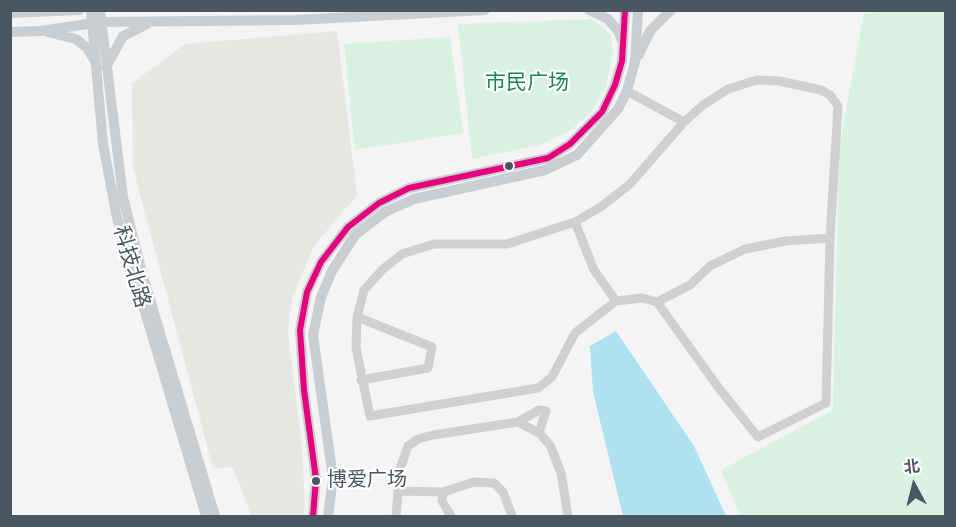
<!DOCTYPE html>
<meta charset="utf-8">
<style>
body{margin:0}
#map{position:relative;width:956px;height:527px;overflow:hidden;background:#f4f4f4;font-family:"Space Grotesk","Noto Sans SC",sans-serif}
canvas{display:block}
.frame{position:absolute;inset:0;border:12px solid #4a5661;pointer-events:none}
.north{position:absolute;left:884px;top:455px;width:60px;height:60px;-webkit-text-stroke:4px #fff;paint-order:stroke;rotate:353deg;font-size:16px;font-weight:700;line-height:24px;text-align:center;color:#4a5661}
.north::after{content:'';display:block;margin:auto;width:21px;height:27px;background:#4a5661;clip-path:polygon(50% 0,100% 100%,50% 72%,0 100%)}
</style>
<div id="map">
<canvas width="956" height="527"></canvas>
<div class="frame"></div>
<div class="north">北</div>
</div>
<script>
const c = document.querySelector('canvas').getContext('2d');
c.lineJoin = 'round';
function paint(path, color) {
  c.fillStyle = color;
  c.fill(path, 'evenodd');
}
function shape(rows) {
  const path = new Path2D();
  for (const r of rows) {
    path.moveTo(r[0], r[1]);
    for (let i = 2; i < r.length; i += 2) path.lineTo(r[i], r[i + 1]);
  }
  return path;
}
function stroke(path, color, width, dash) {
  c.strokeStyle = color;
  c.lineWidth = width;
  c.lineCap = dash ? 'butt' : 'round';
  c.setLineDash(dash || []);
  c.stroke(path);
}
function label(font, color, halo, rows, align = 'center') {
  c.font = font + ' "Space Grotesk","Noto Sans SC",sans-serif';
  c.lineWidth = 4.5;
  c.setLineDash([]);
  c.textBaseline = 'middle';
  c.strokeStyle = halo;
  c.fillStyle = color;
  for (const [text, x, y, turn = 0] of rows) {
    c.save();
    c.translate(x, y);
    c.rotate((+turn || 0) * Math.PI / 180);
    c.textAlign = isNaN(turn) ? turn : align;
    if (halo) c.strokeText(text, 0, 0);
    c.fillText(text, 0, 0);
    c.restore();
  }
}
const commercial = shape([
 [337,31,357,195,314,246,292,299,288,332,302,446,305,508,303,516,251,516,233,467,213,468,133,168,132,83,185,44]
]);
const green = shape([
 [914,11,945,11,945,516,740,516,721,470,833,410,839,147,864,13],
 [592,19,610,34,613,52,606,87,592,111,571,130,540,145,472,159,458,24],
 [450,37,463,133,355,150,344,44]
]);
const water = shape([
 [616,331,694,446,726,516,623,516,593,392,590,346]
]);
const minor = shape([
 [757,80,779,81,821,90,830,95,838,106,830,238,826,403,758,437,718,387,657,302,642,298,616,301,575,333,552,377,538,388,370,416,356,348,357,317,364,290,383,269,402,254,434,244,507,244,575,222,602,206,630,184,684,122,703,105,728,89,757,80],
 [627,91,684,122],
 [575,222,594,270,616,301],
 [657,302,690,285,710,266,745,249,786,241,830,238],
 [357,317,432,347,428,368,361,380],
 [518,422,539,410,546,411,539,433],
 [398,491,443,492],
 [396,516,400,469,408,446,418,439,433,435,518,422,539,433,550,445,561,473,568,516],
 [451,516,442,501,443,492,474,482,494,483,503,492,512,516]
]);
const major = shape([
 [91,10,103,144,117,218,206,516],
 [100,10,123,197,142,273,215,516],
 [589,10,608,19,619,32,622,41],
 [10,13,79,10],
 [10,32,41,31,100,22,296,20,485,10],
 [47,32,76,39,87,48,95,61],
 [638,56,650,31,671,10],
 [106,67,123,36,147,24],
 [313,516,316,479,304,390,300,330,307,292,321,262,348,227,379,203,409,188,548,158,570,144,602,112,615,85,622,61,625,10],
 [328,516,333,478,313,335,321,297,332,271,355,235,385,212,414,199,545,170,577,155,618,109,627,91,635,62,638,10]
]);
const bus1 = shape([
 [313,516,316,479,304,390,300,330,307,292,321,262,348,227,379,203,409,188,548,158,570,144,602,112,615,85,622,61,625,10]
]);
const markers = [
 [509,166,5,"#4a5661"],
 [316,481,5,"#4a5661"]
];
const busNames = [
 ["博爱广场",327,481]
];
const parkNames = [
 ["市民广场",527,83]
];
const streetNames = [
 ["科技北路",131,267,74]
];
paint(commercial, '#e8e7e3');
paint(green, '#d9f2e3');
paint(water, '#aee2f0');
stroke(minor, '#ced0d2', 9);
stroke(major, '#caced1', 10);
stroke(bus1, '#e5007d', 6);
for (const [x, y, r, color] of markers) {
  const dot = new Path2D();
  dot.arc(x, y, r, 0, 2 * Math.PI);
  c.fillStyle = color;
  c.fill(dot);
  stroke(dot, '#fff', 2);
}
label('20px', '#4a5661', '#fff', busNames, 'left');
label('21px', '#17864f', '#fff', parkNames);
label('21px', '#4a5661', '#fff', streetNames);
</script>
